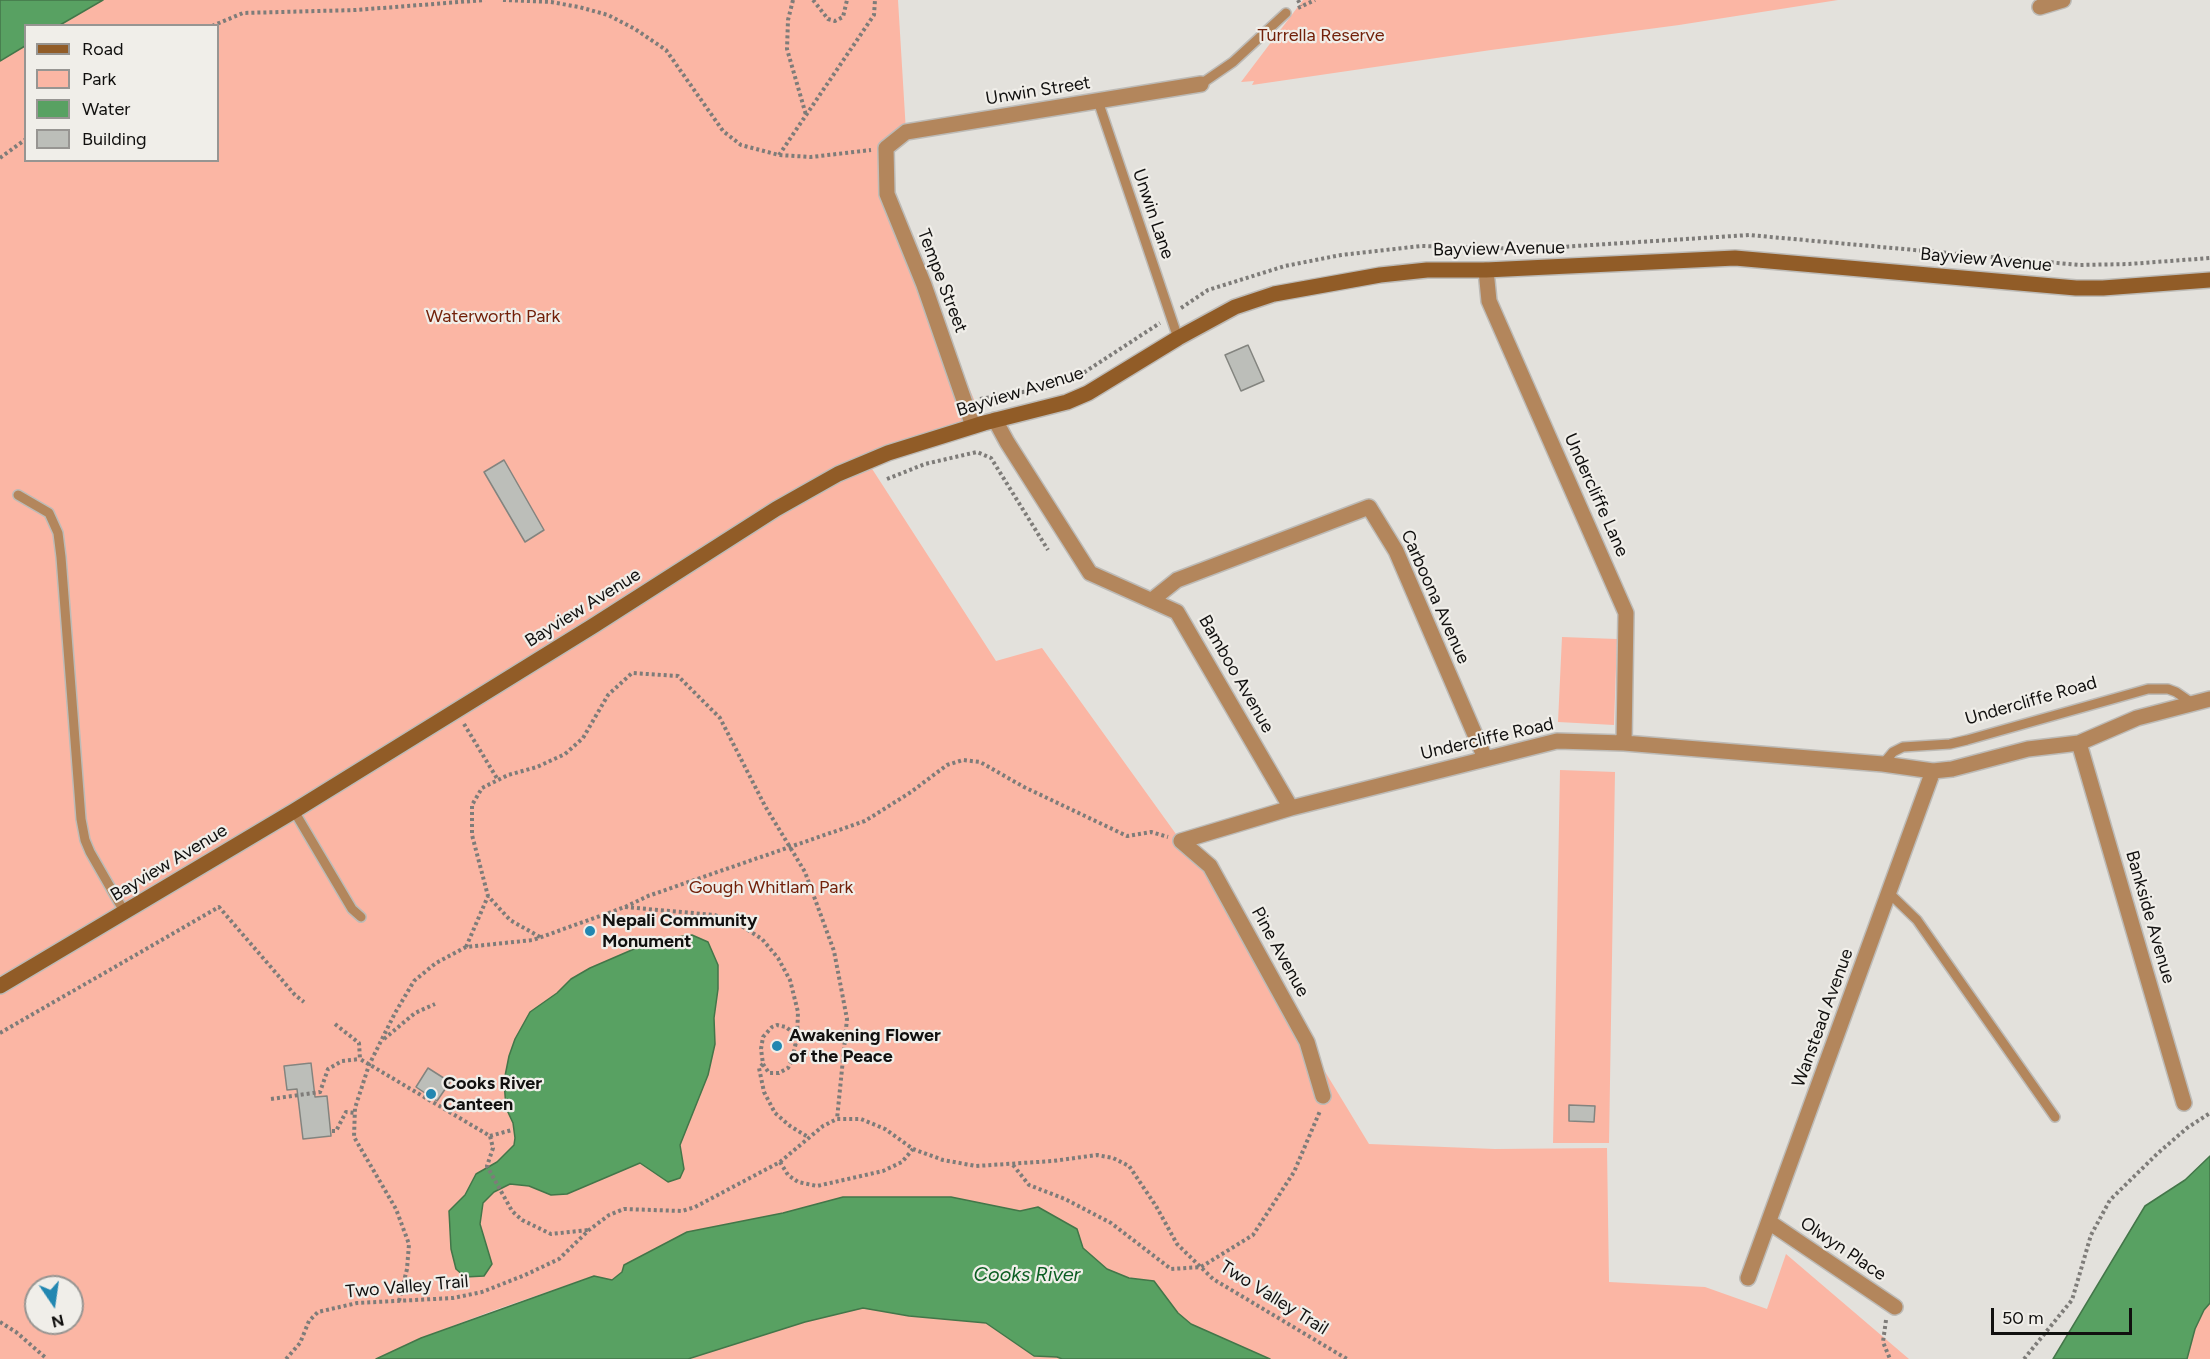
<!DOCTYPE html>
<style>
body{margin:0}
#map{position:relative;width:2210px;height:1359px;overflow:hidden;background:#e3e1dc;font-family:Figtree,sans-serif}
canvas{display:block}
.legend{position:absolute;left:24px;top:24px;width:195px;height:138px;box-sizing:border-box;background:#f0eee9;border:2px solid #979592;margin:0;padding:8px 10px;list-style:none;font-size:18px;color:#11100f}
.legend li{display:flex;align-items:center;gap:12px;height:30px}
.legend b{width:30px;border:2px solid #979592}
.north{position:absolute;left:24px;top:1275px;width:60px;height:60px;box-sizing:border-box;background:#f0eee9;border:2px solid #979592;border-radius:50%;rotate:167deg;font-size:16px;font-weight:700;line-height:24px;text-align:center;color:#11100f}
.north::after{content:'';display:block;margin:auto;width:21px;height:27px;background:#2287b1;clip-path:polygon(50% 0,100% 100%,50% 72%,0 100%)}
.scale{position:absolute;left:1991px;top:1308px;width:141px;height:27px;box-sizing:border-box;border:3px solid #11100f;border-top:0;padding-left:8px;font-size:18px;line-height:21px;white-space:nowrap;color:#11100f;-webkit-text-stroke:4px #f0eee9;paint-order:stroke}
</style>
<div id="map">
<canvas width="2210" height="1359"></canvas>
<ul class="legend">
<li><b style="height:8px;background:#915c27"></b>Road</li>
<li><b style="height:16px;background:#fbb6a4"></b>Park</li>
<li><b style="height:16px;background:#58a162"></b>Water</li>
<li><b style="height:16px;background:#bcbeb9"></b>Building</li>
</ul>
<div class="north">N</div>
<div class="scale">50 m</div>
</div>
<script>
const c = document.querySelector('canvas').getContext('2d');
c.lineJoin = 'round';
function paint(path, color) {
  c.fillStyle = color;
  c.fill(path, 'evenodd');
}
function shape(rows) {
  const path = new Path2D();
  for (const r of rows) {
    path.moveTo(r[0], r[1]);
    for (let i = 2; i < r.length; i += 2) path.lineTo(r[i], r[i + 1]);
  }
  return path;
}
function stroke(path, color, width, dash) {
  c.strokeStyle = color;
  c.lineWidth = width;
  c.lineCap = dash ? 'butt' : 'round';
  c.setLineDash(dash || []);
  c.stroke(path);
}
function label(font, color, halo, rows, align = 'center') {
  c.font = font + ' Figtree,sans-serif';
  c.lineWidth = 4.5;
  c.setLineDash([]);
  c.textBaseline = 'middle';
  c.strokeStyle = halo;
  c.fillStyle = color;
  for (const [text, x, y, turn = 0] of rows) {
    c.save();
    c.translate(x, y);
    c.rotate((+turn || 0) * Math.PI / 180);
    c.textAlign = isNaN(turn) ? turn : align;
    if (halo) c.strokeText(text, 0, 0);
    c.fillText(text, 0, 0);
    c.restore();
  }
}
const green = shape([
 [103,0,898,0,906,132,886,148,887,194,984,423,867,461,996,661,1042,648,1181,841,1210,866,1307,1042,1369,1144,1495,1149,1607,1148,1609,1282,1705,1287,1767,1309,1786,1254,1909,1359,1270,1359,1191,1324,1178,1313,1154,1281,1129,1278,1107,1269,1083,1248,1077,1229,1020,1211,950,1197,843,1197,783,1213,622,1272,611,1280,594,1276,495,1310,421,1338,376,1359,0,1359,0,61,25,46,26,160,218,160,218,26,60,25],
 [36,1287,72,1287,72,1323,36,1323],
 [1303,0,1838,0,1679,25,1491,50,1252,85,1254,81,1241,82],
 [1562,637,1617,639,1614,725,1558,722],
 [1560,770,1615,772,1609,1143,1553,1143],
 [2210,1303,2210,1359,2187,1359,2195,1329,2204,1310],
 [863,1308,909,1316,986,1323,1034,1356,1057,1357,1062,1359,688,1359,805,1322]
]);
const water = shape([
 [0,0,103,0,60,25,26,26,25,46,0,61,0,0],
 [692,935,708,942,718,965,718,989,714,1018,715,1044,708,1075,680,1145,684,1169,680,1178,668,1182,640,1163,567,1194,551,1195,529,1186,510,1184,494,1192,483,1203,480,1224,492,1264,484,1276,465,1277,456,1269,451,1249,449,1211,465,1195,476,1174,497,1162,514,1145,515,1138,513,1123,506,1108,504,1081,509,1056,515,1039,530,1012,557,993,571,979,590,968,634,949,669,938,692,935],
 [2210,1156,2210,1303,2204,1310,2195,1329,2187,1359,2053,1359,2145,1206,2185,1180,2210,1156],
 [843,1197,951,1197,1020,1211,1038,1207,1077,1229,1083,1248,1107,1269,1129,1278,1154,1281,1178,1313,1191,1324,1270,1359,1062,1359,1057,1357,1034,1356,986,1323,909,1316,863,1308,805,1322,688,1359,376,1359,421,1338,594,1276,612,1280,622,1272,624,1265,687,1232,783,1213,843,1197]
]);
const building = shape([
 [1248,345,1264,381,1241,391,1225,355,1248,345],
 [504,460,544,530,525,542,484,472,504,460],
 [311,1063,315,1097,327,1096,331,1136,303,1139,297,1089,287,1090,284,1066,311,1063],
 [428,1068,450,1082,437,1101,416,1087,428,1068],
 [1569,1105,1595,1106,1594,1122,1569,1121,1569,1105]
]);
const path = shape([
 [503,0,551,2,579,7,608,15,635,29,666,50,723,131,741,145,779,155,811,157,871,150],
 [793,0,788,20,787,49,806,115],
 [813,0,828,19,835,21,843,17,847,0],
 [1298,0,1301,6],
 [1298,8,1315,0],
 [212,26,243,13,356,10,485,0],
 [779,155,874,15,875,0],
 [0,158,26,139],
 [1181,308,1208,290,1285,266,1341,255,1421,246,1529,249,1749,235,2080,265,2129,264,2210,258],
 [1074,379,1160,323],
 [980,399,1047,388],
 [887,479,925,464,977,452,991,458,1048,550],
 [464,724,498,780],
 [625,907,715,915,740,925,762,939,778,958,790,980,798,1012,797,1038,792,1060,788,1068,779,1073,769,1073,763,1064,761,1049,763,1037,772,1027,777,1025,786,1027,792,1032,795,1044],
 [540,937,510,920,488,896,472,835,472,805,482,788,508,775,537,767,565,754,583,738,608,695,632,673,678,676,720,718,765,806,805,872,834,951,847,1019,837,1119],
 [466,947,488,896],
 [335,1024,359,1043,360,1059,490,1136,493,1148,487,1166,512,1211,522,1220,551,1234,588,1230],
 [0,1033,219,907,295,995,304,1002],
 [384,1039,415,1013,435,1004],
 [763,1064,759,1068,764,1092,775,1113,790,1126,808,1137],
 [271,1099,320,1092,328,1069,342,1061,360,1059],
 [332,1131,336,1131,346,1112,355,1113],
 [490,1136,512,1130],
 [780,1162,788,1175,798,1182,817,1186,883,1171,902,1162,913,1149],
 [1013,1165,1029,1185,1065,1199,1111,1223,1171,1269,1201,1267,1253,1235,1294,1172,1320,1111],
 [399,1301,407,1269,409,1244,396,1209,354,1137,355,1108,369,1065,395,1013,414,981,436,963,466,947,533,940,625,907,648,896,865,821,911,792,947,765,963,760,980,762,1024,787,1127,836,1151,832,1168,837],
 [1886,1320,1883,1342,1890,1359],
 [0,1322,16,1332,47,1359],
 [286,1359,300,1343,309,1321,318,1312,357,1303,453,1298,482,1292,525,1275,559,1259,589,1230,609,1215,624,1209,682,1211,695,1207,780,1162,823,1126,837,1119,861,1119,885,1129,913,1149,943,1160,976,1166,1053,1161,1097,1155,1113,1158,1129,1166,1156,1206,1177,1244,1213,1279,1347,1359],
 [2024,1359,2072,1300,2091,1235,2110,1200,2157,1154,2187,1128,2210,1113]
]);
const lane = shape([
 [1201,84,1233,62,1286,13],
 [1098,101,1178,338],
 [18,495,49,513,58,533,61,557,81,819,85,840,90,852,125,913],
 [1883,764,1893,752,1903,747,1950,744,1967,740,2148,689,2168,689,2176,692,2192,703],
 [294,811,352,909,361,917],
 [1889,893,1917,920,2055,1117]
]);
const street = shape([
 [2040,7,2063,0],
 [1486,270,1489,301,1626,613,1624,743],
 [995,420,1007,442,1090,573,1177,612,1291,808],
 [973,426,924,285,887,194,886,148,906,132,1201,84],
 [1152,600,1177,580,1369,507,1396,551,1485,758],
 [2079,743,2184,1103],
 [1181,841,1291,808,1557,741,1624,743,1883,764,1933,771,1952,769,2028,749,2079,743,2137,718,2210,699],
 [1181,841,1210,866,1307,1042,1323,1096],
 [1769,1222,1895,1307],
 [1748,1278,1933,771]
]);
const secondary = shape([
 [0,986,294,811,593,626,776,509,838,474,888,453,984,423,1067,402,1088,393,1178,338,1235,307,1274,294,1380,275,1427,270,1486,270,1735,258,2076,288,2103,288,2210,280]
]);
const markers = [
 [590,931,6,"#2287b1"],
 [777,1046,6,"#2287b1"],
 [431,1094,6,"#2287b1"]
];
const parkNames = [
 ["Turrella Reserve",1321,36],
 ["Waterworth Park",493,317],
 ["Gough Whitlam Park",771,888]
];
const streetNames = [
 ["Unwin Street",1038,91,-9],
 ["Unwin Lane",1153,214,71],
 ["Bayview Avenue",1499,249,-1],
 ["Bayview Avenue",1986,260,5],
 ["Tempe Street",942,281,69],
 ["Bayview Avenue",1020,392,-17],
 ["Undercliffe Lane",1596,495,66],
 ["Carboona Avenue",1435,597,66],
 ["Bayview Avenue",583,608,-32],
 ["Bamboo Avenue",1236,674,60],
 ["Undercliffe Road",2031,701,-16],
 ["Undercliffe Road",1487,739,-13],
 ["Bayview Avenue",169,863,-31],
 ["Bankside Avenue",2150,917,74],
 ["Pine Avenue",1280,952,61],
 ["Wanstead Avenue",1823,1018,-70],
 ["Olwyn Place",1843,1249,34],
 ["Two Valley Trail",407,1287,-5],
 ["Two Valley Trail",1274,1298,32]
];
const poiNames = [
 ["Nepali Community",602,921],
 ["Monument",602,942],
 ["Awakening Flower",789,1036],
 ["of the Peace",789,1057],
 ["Cooks River",443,1084],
 ["Canteen",443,1105]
];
const waterNames = [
 ["Cooks River",1027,1275]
];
paint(green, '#fbb6a4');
paint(water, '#58a162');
stroke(water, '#437649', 1.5);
paint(building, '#bcbeb9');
stroke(building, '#83847f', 1.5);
stroke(lane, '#bdbbb7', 12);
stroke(street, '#bdbbb7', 18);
stroke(secondary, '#bdbbb7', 18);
stroke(path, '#7e7c79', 4, [3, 3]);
stroke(lane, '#b3865c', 9);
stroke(street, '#b3865c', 15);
stroke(secondary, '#915c27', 15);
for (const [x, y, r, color] of markers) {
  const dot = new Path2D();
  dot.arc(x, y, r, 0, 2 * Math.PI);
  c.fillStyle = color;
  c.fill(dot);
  stroke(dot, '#f0eee9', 2);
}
label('18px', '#72210a', '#f0eee9', parkNames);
label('18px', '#11100f', '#f0eee9', streetNames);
label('bold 18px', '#11100f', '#f0eee9', poiNames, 'left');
label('italic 20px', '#0b5e22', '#f0eee9', waterNames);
</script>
